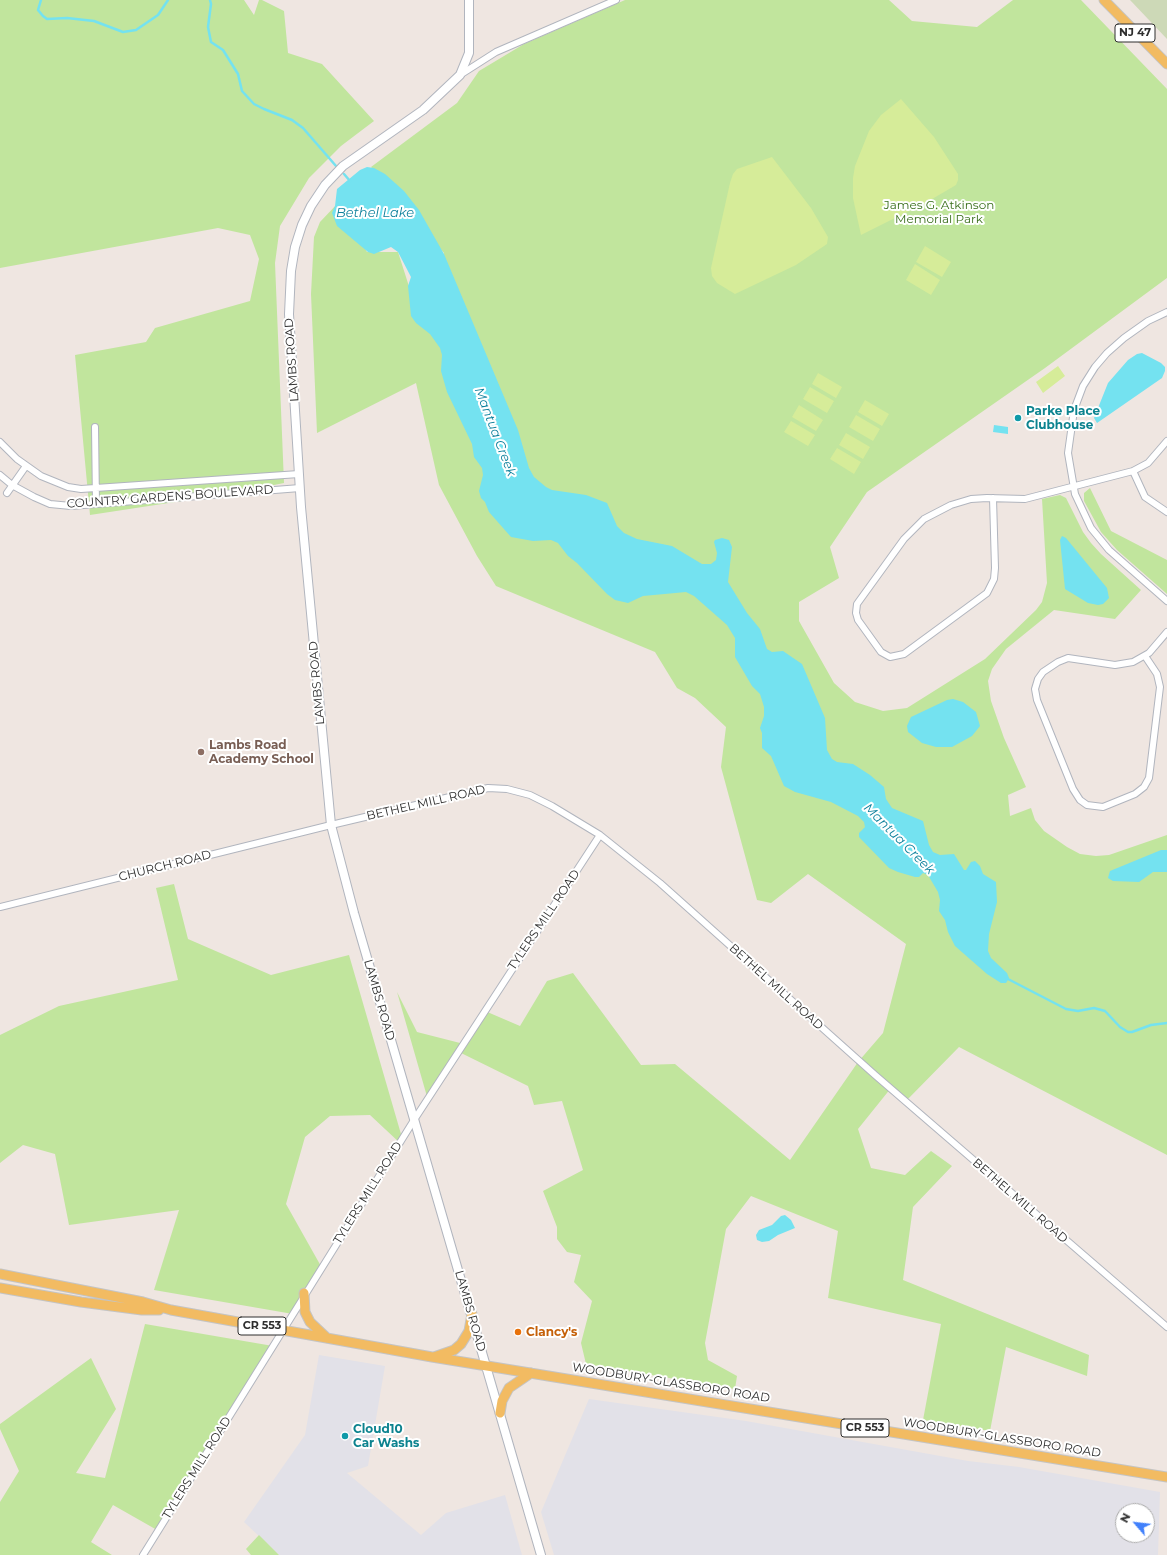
<!DOCTYPE html>
<style>
body{margin:0}
#map{position:relative;width:1167px;height:1555px;overflow:hidden;background:#efe6e1;font-family:Montserrat,sans-serif}
canvas{display:block}
.north{position:absolute;left:1115px;top:1503px;width:40px;height:40px;box-sizing:border-box;background:#fff;border:1px solid #ababab;border-radius:50%;rotate:298deg;font-size:11px;font-weight:700;line-height:16px;text-align:center;color:#2e2e2e}
.north::after{content:'';display:block;margin:auto;width:14px;height:18px;background:#4180fb;clip-path:polygon(50% 0,100% 100%,50% 72%,0 100%)}
</style>
<div id="map">
<canvas width="1167" height="1555"></canvas>
<div class="north">N</div>
</div>
<script>
const c = document.querySelector('canvas').getContext('2d');
c.lineJoin = 'round';
function paint(path, color) {
  c.fillStyle = color;
  c.fill(path, 'evenodd');
}
function shape(rows) {
  const path = new Path2D();
  for (const r of rows) {
    path.moveTo(r[0], r[1]);
    for (let i = 2; i < r.length; i += 2) path.lineTo(r[i], r[i + 1]);
  }
  return path;
}
function stroke(path, color, width, dash) {
  c.strokeStyle = color;
  c.lineWidth = width;
  c.lineCap = dash ? 'butt' : 'round';
  c.setLineDash(dash || []);
  c.stroke(path);
}
function label(font, color, halo, rows, align = 'center') {
  c.font = font + ' Montserrat,sans-serif';
  c.lineWidth = 4;
  c.setLineDash([]);
  c.textBaseline = 'middle';
  c.strokeStyle = halo;
  c.fillStyle = color;
  for (const [text, x, y, turn = 0] of rows) {
    c.save();
    c.translate(x, y);
    c.rotate((+turn || 0) * Math.PI / 180);
    c.textAlign = isNaN(turn) ? turn : align;
    if (halo) c.strokeText(text, 0, 0);
    c.fillText(text, 0, 0);
    c.restore();
  }
}
const industrial = shape([
 [319,1355,385,1366,368,1466,347,1473,421,1535,446,1513,505,1495,522,1555,279,1555,244,1522,305,1435],
 [589,1399,746,1421,968,1461,1019,1467,1160,1492,1158,1555,554,1555,541,1512],
 [1123,1511,1147,1511,1147,1535,1123,1535]
]);
const green = shape([
 [0,0,244,0,254,15,259,0,262,0,284,11,288,53,322,64,374,121,341,146,309,178,280,226,275,263,284,483,234,493,90,515,75,355,146,342,155,328,250,301,259,259,250,235,218,228,0,268],
 [625,0,889,0,912,21,977,27,1013,0,1081,0,1167,89,1167,278,1045,368,867,492,830,547,839,578,799,602,799,621,834,683,855,702,883,711,907,708,985,659,1036,610,1042,602,1047,583,1042,499,1060,495,1066,498,1083,532,1091,543,1101,554,1141,590,1115,619,1054,610,1006,649,992,669,988,681,991,701,1004,738,1026,787,1008,795,1010,816,1031,808,1035,820,1044,831,1067,847,1080,854,1096,856,1109,855,1167,835,1167,1155,959,1047,907,1100,891,1088,858,1129,871,1168,905,1175,931,1151,952,1166,913,1207,903,1280,1089,1355,1087,1376,1006,1347,990,1431,923,1420,941,1324,828,1298,838,1231,751,1196,726,1229,705,1343,708,1360,737,1376,735,1389,586,1364,581,1343,592,1301,574,1282,581,1255,567,1252,557,1239,557,1227,543,1191,583,1170,562,1101,534,1105,528,1086,459,1052,428,1100,397,992,417,1032,464,1044,485,1011,520,1026,547,981,573,973,641,1065,675,1064,790,1160,858,1062,883,1033,906,944,808,874,771,903,757,900,721,767,726,727,695,698,677,688,655,652,496,586,477,556,439,485,416,383,317,433,311,294,314,237,320,222,338,203,367,252,398,252,422,327,444,253,371,167,457,103,479,71,524,44],
 [1090,488,1111,531,1167,560,1167,594,1117,550,1101,532,1084,501,1084,493],
 [174,884,188,939,271,975,349,955,403,1141,401,1144,370,1115,330,1116,305,1137,286,1204,322,1268,293,1314,154,1290,179,1210,69,1225,55,1154,23,1145,0,1163,0,1035,59,1006,178,980,156,888],
 [145,1324,273,1346,157,1530,113,1505,91,1542,112,1555,0,1555,0,1502,19,1471,0,1429,0,1424,91,1358,116,1409,76,1473,105,1478],
 [259,1535,279,1555,251,1555,246,1549]
]);
const cemetery = shape([
 [1130,0,1167,0,1167,39]
]);
const pitch = shape([
 [901,99,934,137,958,174,958,180,956,185,927,202,861,235,853,198,853,178,855,166,869,131,881,115],
 [772,157,811,208,828,237,827,244,796,265,735,294,717,283,712,276,711,268,730,183,733,174,737,169],
 [925,246,951,262,942,277,916,262],
 [915,264,940,280,931,295,906,280],
 [1058,366,1065,376,1043,393,1036,382],
 [818,373,842,387,836,398,812,384],
 [810,387,834,401,827,413,803,399],
 [865,400,889,414,882,426,858,412],
 [799,405,823,420,816,431,792,417],
 [856,415,880,429,873,441,849,427],
 [791,421,815,435,808,446,784,432],
 [846,433,870,447,863,459,839,445],
 [837,448,861,462,854,474,830,459]
]);
const water = shape([
 [367,167,374,168,385,174,404,191,419,210,444,254,518,430,529,468,534,477,546,487,552,490,586,495,607,503,617,526,624,533,637,539,672,546,702,564,711,564,716,560,717,553,714,542,715,540,722,538,729,540,732,547,728,582,747,613,760,629,767,649,772,652,783,651,802,664,825,718,827,750,832,759,837,762,853,764,870,775,884,787,886,799,892,808,923,821,929,845,933,852,940,855,954,854,964,870,966,870,971,862,975,861,980,866,983,874,996,882,997,902,989,934,988,951,991,958,1007,973,1009,978,1006,983,1001,983,987,974,955,946,948,932,945,920,939,911,940,900,938,892,928,875,923,873,919,877,915,877,898,872,889,868,859,837,859,833,865,827,864,822,858,816,831,802,795,792,784,786,771,756,762,748,762,733,760,728,764,716,764,707,760,694,752,686,735,657,735,638,727,625,694,596,686,592,643,596,628,603,615,600,607,594,577,563,568,556,558,543,551,540,533,541,511,537,489,512,485,502,481,498,479,491,483,475,482,468,474,457,472,444,447,392,441,371,442,355,440,348,430,334,416,323,411,316,408,286,411,277,398,252,391,247,374,254,368,252,337,226,332,213,335,206,337,189,360,170],
 [1142,353,1161,363,1165,367,1165,371,1162,378,1097,423,1094,418,1108,383,1128,360,1137,354],
 [994,425,1008,427,1008,434,993,432],
 [1062,536,1066,538,1107,588,1109,598,1103,604,1098,605,1088,603,1065,589,1060,540],
 [953,699,963,702,976,712,980,726,972,736,952,747,936,747,922,743,908,732,907,726,911,717,947,700],
 [1161,850,1167,850,1167,872,1153,872,1139,882,1113,881,1108,878,1110,871],
 [785,1215,791,1220,795,1228,778,1235,769,1241,762,1242,757,1240,756,1235,759,1230,772,1225,781,1216]
]);
const stream = shape([
 [41,0,38,10,43,16,47,19,67,18,94,21,123,32,136,30,158,15,168,0],
 [210,0,211,4,208,27,211,42,223,50,238,74,242,91,254,104,264,109,292,120,303,128,336,166],
 [344,174,350,181],
 [1006,978,1066,1009,1078,1011,1094,1008,1105,1011,1120,1027,1128,1032,1132,1032,1151,1025,1167,1023]
]);
const street = shape([
 [460,75,496,52,616,0],
 [1167,312,1148,321,1124,338,1107,353,1095,367,1083,386,1074,410,1068,453,1075,494,1091,528,1109,550,1167,601],
 [95,427,96,504],
 [0,442,17,459,41,476,68,487,81,489,299,474],
 [1133,471,1145,497,1167,512],
 [0,475,12,485,34,497,50,504,71,506,300,488],
 [7,493,26,466],
 [993,498,995,568,994,579,987,593,904,654,890,657,881,652,858,620,856,613,857,604,904,539,924,519,951,505,971,499,987,498,1025,499,1133,471,1148,463,1167,441],
 [1145,656,1157,674,1160,687,1149,778,1144,787,1135,794,1103,807,1087,805,1080,800,1073,789,1037,700,1035,689,1038,679,1043,672,1058,662,1068,658,1115,665,1133,662,1149,653,1167,632],
 [0,907,331,825,488,788,507,789,530,795,552,806,600,835,660,883,875,1075,1167,1327],
 [143,1555,414,1120,600,835]
]);
const secondary = shape([
 [469,0,469,53,460,75,423,110,343,166,325,185,311,206,302,225,295,247,291,271,289,314,301,507,331,825,354,913,541,1555]
]);
const primary = shape([
 [1104,0,1167,64],
 [0,1274,143,1302,171,1310,432,1357,1167,1477],
 [0,1288,81,1302,142,1310,159,1310],
 [304,1293,305,1312,310,1322,327,1338],
 [434,1357,454,1350,461,1344,469,1331,472,1314],
 [500,1413,502,1401,509,1388,531,1373]
]);
const markers = [
 [1018,418,4,"#0f9aa8"],
 [201,752,4,"#8d6e63"],
 [518,1332,4,"#e8710a"],
 [345,1436,4,"#0f9aa8"]
];
const shields = [
 [1135,33,40],
 [262,1326,48],
 [865,1428,48]
];
const shieldNames = [
 ["NJ 47",1135,33],
 ["CR 553",262,1326],
 ["CR 553",865,1428]
];
const parkNames = [
 ["James G. Atkinson",939,205],
 ["Memorial Park",939,219]
];
const streetNames = [
 ["LAMBS ROAD",292,360,-94],
 ["COUNTRY GARDENS BOULEVARD",170,497,-4],
 ["LAMBS ROAD",317,683,-95],
 ["BETHEL MILL ROAD",426,803,-13],
 ["CHURCH ROAD",165,866,-14],
 ["TYLERS MILL ROAD",544,920,-56],
 ["BETHEL MILL ROAD",776,987,42],
 ["LAMBS ROAD",379,1000,74],
 ["TYLERS MILL ROAD",368,1193,-58],
 ["BETHEL MILL ROAD",1020,1201,41],
 ["LAMBS ROAD",470,1311,74],
 ["WOODBURY-GLASSBORO ROAD",671,1383,9],
 ["WOODBURY-GLASSBORO ROAD",1002,1438,9],
 ["TYLERS MILL ROAD",197,1468,-58]
];
const cultureNames = [
 ["Parke Place",1026,411],
 ["Clubhouse",1026,425],
 ["Cloud10",353,1429],
 ["Car Washs",353,1443]
];
const educationNames = [
 ["Lambs Road",209,745],
 ["Academy School",209,759]
];
const foodNames = [
 ["Clancy's",526,1332]
];
const waterNames = [
 ["Bethel Lake",375,213],
 ["Mantua Creek",495,432,69],
 ["Mantua Creek",899,839,45]
];
paint(industrial, '#e2e1e8');
paint(green, '#c1e59d');
paint(cemetery, '#cdd9b7');
paint(pitch, '#d6ec99');
paint(water, '#74e2f0');
stroke(stream, '#74e2f0', 2.5);
stroke(street, '#b1b5be', 8);
stroke(secondary, '#b1b5be', 10);
stroke(primary, '#c4c4c4', 11);
stroke(street, '#fff', 6);
stroke(secondary, '#fff', 8);
stroke(primary, '#f2bb62', 9);
for (const [x, y, r, color] of markers) {
  const dot = new Path2D();
  dot.arc(x, y, r, 0, 2 * Math.PI);
  c.fillStyle = color;
  c.fill(dot);
  stroke(dot, '#fff', 1.5);
}
for (const [x, y, w] of shields) {
  const box = new Path2D();
  box.roundRect(x - w / 2, y - 9, w, 18, 3);
  c.fillStyle = '#fff';
  c.fill(box);
  stroke(box, '#2e2e2e', 1);
}
label('bold 11px', '#2e2e2e', null, shieldNames);
label('12px', '#396e1b', '#fff', parkNames);
label('12px', '#2e2e2e', '#fff', streetNames);
label('bold 12px', '#0d838f', '#fff', cultureNames, 'left');
label('bold 12px', '#785e54', '#fff', educationNames, 'left');
label('bold 12px', '#c56008', '#fff', foodNames, 'left');
label('italic 13px', '#0d809c', '#fff', waterNames);
</script>
